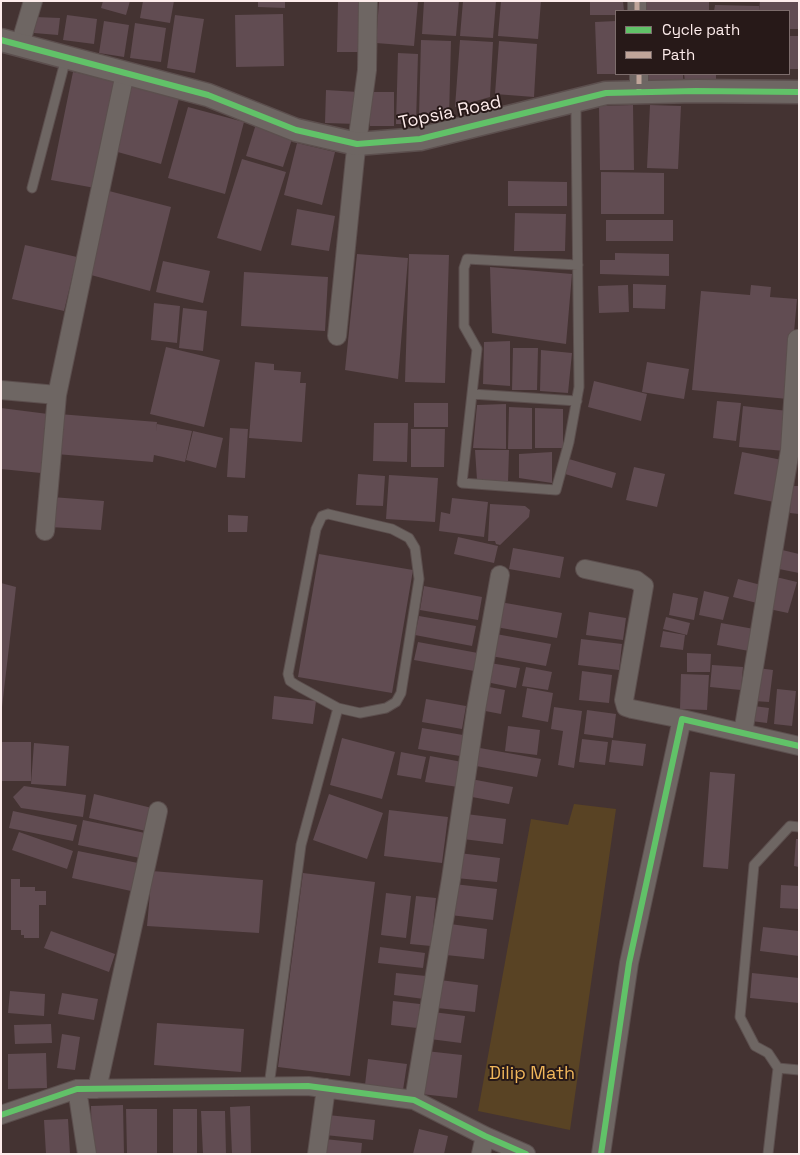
<!DOCTYPE html>
<style>
body{margin:0}
#map{position:relative;width:800px;height:1155px;overflow:hidden;background:#443332;font-family:"Space Grotesk",sans-serif}
canvas{display:block}
.frame{position:absolute;inset:0;border:2px solid #fdeceb;pointer-events:none}
.legend{position:absolute;left:615px;top:10px;width:175px;height:65px;box-sizing:border-box;background:#271918;border:1px solid #7d6d6c;margin:0;padding:6px 9px;list-style:none;font-size:15px;color:#fdeceb}
.legend li{display:flex;align-items:center;gap:10px;height:25px}
.legend b{width:25px;border:1px solid #7d6d6c}
</style>
<div id="map">
<canvas width="800" height="1155"></canvas>
<div class="frame"></div>
<ul class="legend">
<li><b style="height:6px;background:#61c268"></b>Cycle path</li>
<li><b style="height:6px;background:#c0a59a"></b>Path</li>
</ul>
</div>
<script>
const c = document.querySelector('canvas').getContext('2d');
c.lineJoin = 'round';
function paint(path, color) {
  c.fillStyle = color;
  c.fill(path, 'evenodd');
}
function shape(rows) {
  const path = new Path2D();
  for (const r of rows) {
    path.moveTo(r[0], r[1]);
    for (let i = 2; i < r.length; i += 2) path.lineTo(r[i], r[i + 1]);
  }
  return path;
}
function stroke(path, color, width, dash) {
  c.strokeStyle = color;
  c.lineWidth = width;
  c.lineCap = dash ? 'butt' : 'round';
  c.setLineDash(dash || []);
  c.stroke(path);
}
function label(font, color, halo, rows, align = 'center') {
  c.font = font + ' "Space Grotesk",sans-serif';
  c.lineWidth = 4;
  c.setLineDash([]);
  c.textBaseline = 'middle';
  c.strokeStyle = halo;
  c.fillStyle = color;
  for (const [text, x, y, turn = 0] of rows) {
    c.save();
    c.translate(x, y);
    c.rotate((+turn || 0) * Math.PI / 180);
    c.textAlign = isNaN(turn) ? turn : align;
    if (halo) c.strokeText(text, 0, 0);
    c.fillText(text, 0, 0);
    c.restore();
  }
}
const green = shape([
 [574,804,616,809,570,1130,478,1111,531,819,568,825]
]);
const building = shape([
 [103,1,130,1,126,15,101,8],
 [143,1,174,1,170,23,140,18],
 [258,1,285,1,285,8,258,7],
 [338,1,362,1,361,52,337,52],
 [379,1,418,1,414,46,376,43],
 [424,1,459,1,456,36,422,34],
 [463,1,496,1,493,38,460,36],
 [501,1,541,1,538,39,498,36],
 [590,1,623,1,624,11,616,11,616,15,590,15],
 [642,1,709,1,709,11,642,11],
 [760,1,799,1,799,29,789,29,789,11,759,11],
 [715,5,759,6,759,11,714,11],
 [283,14,284,66,236,67,235,15],
 [67,15,97,19,94,44,63,40],
 [175,15,204,19,195,73,167,68],
 [35,17,60,18,58,35,34,33],
 [104,21,129,25,124,57,99,53],
 [616,21,616,74,597,74,595,22],
 [135,23,166,28,161,62,130,58],
 [789,36,799,36,799,69,789,69],
 [421,40,451,41,449,117,419,116],
 [460,40,493,42,490,97,455,107],
 [499,41,537,44,534,97,495,94],
 [398,53,418,54,416,124,396,124],
 [73,72,117,81,95,188,51,180],
 [646,74,683,74,683,80,646,81],
 [684,74,716,74,716,81,685,81],
 [133,82,180,95,161,164,114,151],
 [326,90,358,92,357,124,325,123],
 [370,92,394,92,394,126,370,126],
 [633,105,634,170,600,170,599,106],
 [650,105,681,106,678,169,647,168],
 [188,107,244,122,225,194,168,178],
 [256,124,293,136,283,167,246,156],
 [297,143,335,152,322,205,284,195],
 [242,159,286,172,261,251,217,238],
 [601,172,664,173,664,214,601,214],
 [508,181,567,182,567,206,508,206],
 [109,191,171,207,150,291,91,275],
 [297,209,335,216,329,251,291,245],
 [515,213,566,214,565,251,514,251],
 [606,220,673,220,673,241,606,241],
 [25,245,77,257,64,311,12,299],
 [615,253,669,254,669,276,600,274,600,260,615,260],
 [357,254,408,258,398,379,345,370],
 [409,254,449,255,445,383,405,382],
 [163,261,210,271,203,303,156,292],
 [490,267,572,274,566,344,492,333],
 [244,272,328,277,325,331,241,326],
 [633,284,666,285,665,309,633,308],
 [628,285,629,312,599,313,598,286],
 [751,285,771,287,770,297,797,299,788,399,692,390,701,291,750,295],
 [154,303,180,306,177,343,151,340],
 [183,308,207,311,203,351,179,348],
 [510,341,510,386,483,384,484,342],
 [166,347,220,360,204,427,150,414],
 [513,348,538,348,537,390,512,390],
 [541,350,572,353,568,393,540,391],
 [255,362,274,364,274,370,301,372,300,383,306,383,302,442,249,438],
 [647,362,689,369,684,399,642,392],
 [594,381,647,394,641,421,588,407],
 [717,401,741,403,736,441,713,438],
 [414,403,448,403,448,427,414,427],
 [506,404,506,449,473,448,477,405],
 [743,406,788,411,785,451,739,447],
 [509,407,532,408,532,449,508,449],
 [1,408,48,414,41,473,1,469],
 [535,408,563,409,563,448,535,448],
 [59,414,157,422,156,431,157,424,192,431,185,462,154,455,153,462,56,454],
 [374,423,408,423,407,462,373,461],
 [230,428,248,429,245,478,227,477],
 [411,429,445,429,444,467,411,467],
 [193,431,223,438,216,468,186,460],
 [475,450,509,450,508,482,477,480],
 [552,452,552,483,519,478,519,454],
 [742,452,787,461,779,503,734,494],
 [569,459,616,473,612,488,565,474],
 [634,467,665,474,657,507,626,500],
 [358,474,385,476,383,506,356,505],
 [389,475,438,478,435,522,386,519],
 [791,486,799,486,799,514,790,513],
 [52,497,104,501,101,530,50,527],
 [452,498,488,502,484,537,439,531,441,512,450,514],
 [490,504,525,506,530,510,529,517,500,545,496,544,495,541,488,541],
 [228,515,248,516,247,532,228,532],
 [458,537,498,546,494,563,454,554],
 [513,548,564,557,560,578,509,569],
 [778,549,799,554,799,573,774,568],
 [319,554,413,570,392,693,298,677],
 [776,577,797,582,788,613,769,609],
 [738,579,761,585,757,603,733,597],
 [1,583,16,587,2,707,1,706],
 [424,586,482,597,478,620,420,610],
 [704,591,729,597,723,620,699,615],
 [673,593,698,598,694,620,669,615],
 [500,602,562,613,557,638,496,627],
 [589,612,626,618,623,640,586,635],
 [419,616,476,626,472,646,415,635],
 [666,617,690,623,687,635,663,629],
 [721,623,754,629,749,651,717,645],
 [663,631,685,635,683,650,660,647],
 [496,634,551,644,546,666,491,656],
 [581,639,622,644,619,670,578,665],
 [418,642,478,653,474,671,414,660],
 [687,653,711,654,710,672,687,672],
 [490,663,520,668,516,688,486,682],
 [712,665,743,667,741,690,710,687],
 [526,667,552,672,548,690,522,686],
 [758,668,773,670,769,702,754,701],
 [582,671,612,675,609,703,579,700],
 [681,674,709,675,707,710,680,709],
 [484,686,505,690,501,714,480,710],
 [527,688,553,693,548,722,522,717],
 [777,689,796,691,792,726,774,724],
 [274,696,316,701,313,724,272,719],
 [426,699,466,706,462,729,422,722],
 [754,706,769,708,767,723,751,721],
 [554,707,582,711,574,768,558,765,563,731,551,729],
 [587,710,616,714,613,738,584,734],
 [508,726,540,730,537,755,505,751],
 [422,728,463,735,460,756,418,749],
 [342,738,395,752,382,799,330,785],
 [582,739,608,742,605,765,579,762],
 [612,740,646,744,643,766,609,762],
 [1,742,31,742,31,781,1,781],
 [34,743,69,746,66,786,31,784],
 [480,748,541,759,537,777,476,766],
 [401,752,426,757,421,779,397,775],
 [430,756,462,762,458,787,425,782],
 [710,772,735,774,728,869,703,867],
 [471,779,513,787,509,804,467,796],
 [24,786,86,795,83,817,21,808,13,797],
 [94,794,152,808,146,831,89,818],
 [329,794,383,813,367,859,313,840],
 [389,810,448,817,442,863,384,856],
 [13,811,77,825,73,841,9,828],
 [466,814,506,819,503,844,463,839],
 [83,820,145,833,140,858,78,845],
 [19,832,73,851,67,869,12,850],
 [796,839,799,839,799,867,794,866],
 [78,851,138,863,131,891,72,878],
 [459,853,500,858,497,882,456,878],
 [152,871,263,880,259,933,147,926],
 [303,873,375,882,350,1076,278,1067],
 [11,879,20,879,20,887,35,887,35,891,46,891,46,905,39,905,39,938,24,938,24,935,21,935,21,930,11,930],
 [454,884,497,889,493,920,450,915],
 [781,885,799,886,799,909,780,908],
 [386,893,411,896,406,938,381,935],
 [416,896,436,898,431,946,410,944],
 [450,924,487,929,484,959,446,955],
 [763,927,799,931,799,956,760,951],
 [51,931,115,954,109,972,44,948],
 [380,947,425,953,423,968,378,963],
 [396,973,426,976,424,999,394,995],
 [752,973,799,978,799,1003,750,998],
 [440,980,478,985,475,1012,437,1008],
 [10,991,45,994,44,1016,8,1013],
 [62,993,98,999,94,1020,58,1014],
 [393,1001,420,1004,417,1028,391,1025],
 [433,1012,465,1016,461,1043,430,1039],
 [157,1023,244,1029,241,1072,154,1065],
 [51,1024,52,1043,15,1044,14,1025],
 [62,1034,80,1037,75,1070,57,1068],
 [426,1051,462,1055,457,1098,421,1094],
 [46,1053,47,1088,8,1089,8,1054],
 [368,1059,407,1064,403,1090,365,1085],
 [123,1105,124,1154,92,1154,91,1106],
 [250,1106,251,1154,232,1154,230,1107],
 [126,1109,157,1109,157,1154,127,1154],
 [173,1109,197,1109,197,1154,173,1154],
 [201,1111,225,1111,226,1154,203,1154],
 [328,1115,375,1120,373,1140,325,1135],
 [68,1119,70,1154,46,1154,44,1120],
 [419,1129,448,1136,444,1154,413,1154],
 [325,1139,362,1143,361,1154,324,1154]
]);
const service = shape([
 [576,100,576,118,579,387,569,442,556,490,462,483,477,349,464,326,464,268,467,259,578,265],
 [32,188,66,58],
 [472,394,577,401],
 [328,514,392,529,409,538,415,548,419,579,401,693,396,702,386,708,360,713,338,708,296,685,290,681,288,674,316,529,322,516,328,514],
 [778,1068,799,1070],
 [269,1086,301,845,338,708],
 [768,1154,778,1068,768,1053,755,1046,740,1017,754,865,790,826,799,827]
]);
const minor = shape([
 [637,1,637,11],
 [20,45,33,1],
 [639,74,639,92],
 [337,336,355,158,367,70,368,1],
 [1,390,57,395],
 [45,531,57,395,125,73],
 [585,569,636,580,644,586,624,700,626,707,632,709,682,719],
 [743,733,790,450,797,339],
 [77,1089,87,1154],
 [97,1089,158,811],
 [414,1100,451,879,476,710,500,575],
 [1,1115,77,1089,308,1086,414,1100,485,1136,526,1154],
 [317,1154,326,1088],
 [481,1154,485,1136],
 [601,1154,629,963,682,719,799,746]
]);
const tertiary = shape([
 [1,40,208,95,296,130,357,144,420,139,606,93,696,91,799,92]
]);
const quiet = shape([
 [637,1,637,11],
 [639,74,639,92]
]);
const cycleway = shape([
 [1,40,208,95,296,130,357,144,420,139,606,93,696,91,799,92],
 [1,1115,77,1089,308,1086,414,1100,485,1136,526,1154],
 [601,1154,629,963,682,719,799,746]
]);
const streetNames = [
 ["Topsia Road",450,113,-12]
];
const parkNames = [
 ["Dilip Math",532,1074]
];
paint(green, '#594324');
paint(building, '#614c52');
stroke(service, '#5c4f4e', 11);
stroke(minor, '#5c4f4e', 20);
stroke(tertiary, '#5c4f4e', 25);
stroke(service, '#6e6663', 9);
stroke(minor, '#6e6663', 18);
stroke(tertiary, '#6e6663', 22);
stroke(quiet, '#c0a59a', 5, [10, 5]);
stroke(cycleway, '#61c268', 6);
label('18px', '#fdeceb', '#271918', streetNames);
label('18px', '#f1b75b', '#271918', parkNames);
</script>
